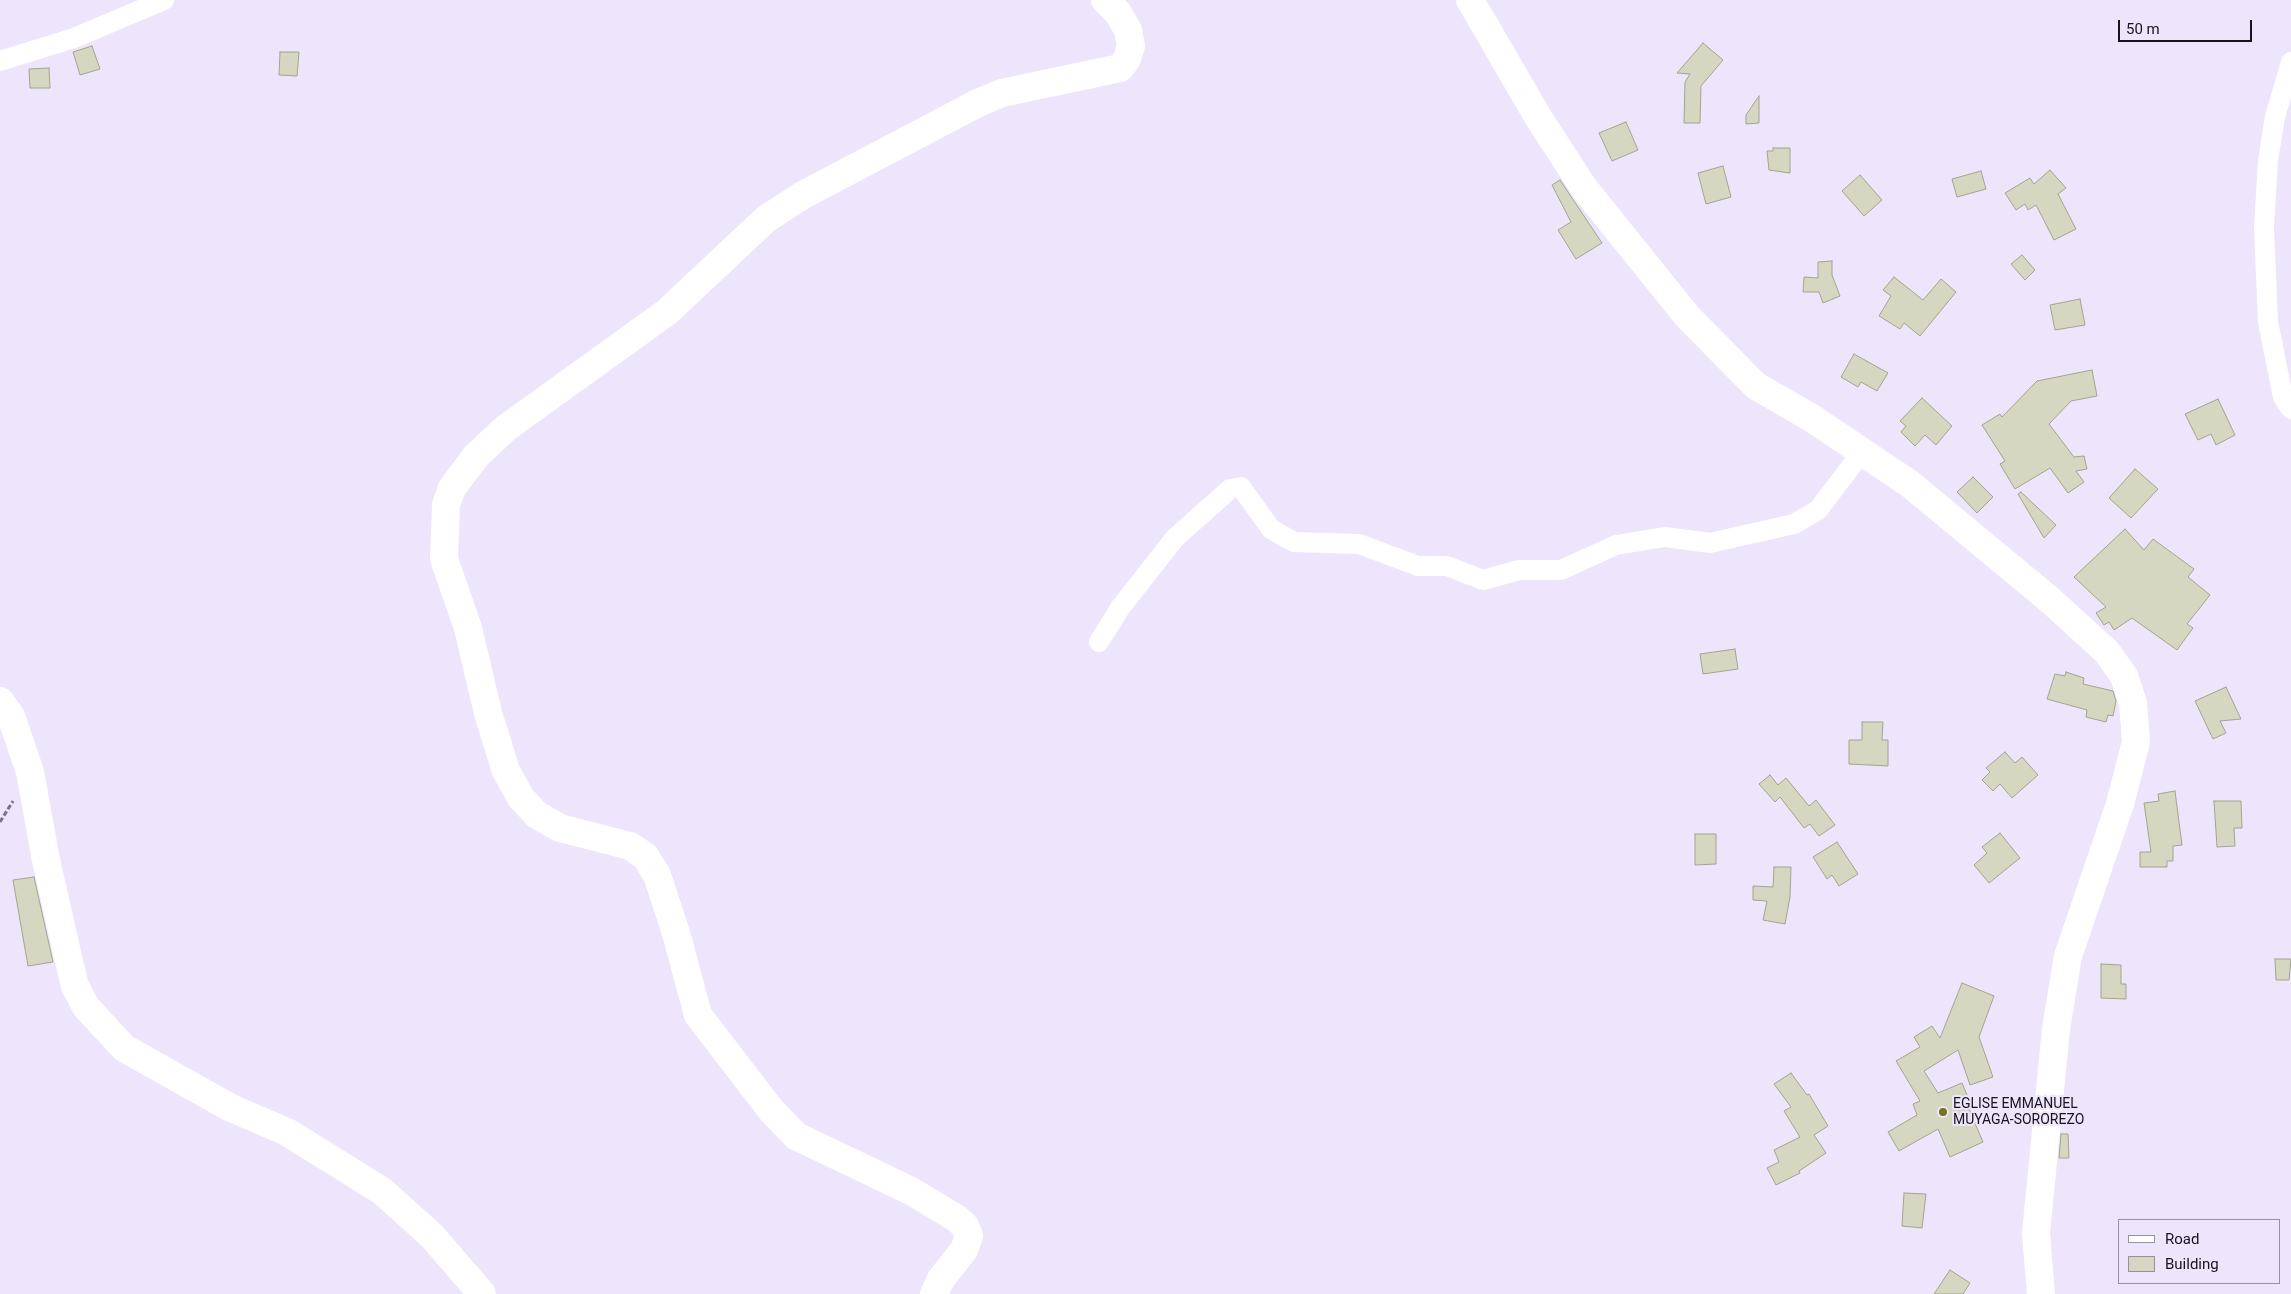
<!DOCTYPE html>
<style>
body{margin:0}
#map{position:relative;width:2291px;height:1294px;overflow:hidden;background:#ede5fc;font-family:Roboto,sans-serif}
canvas{display:block}
.legend{position:absolute;left:2118px;top:1219px;width:162px;height:65px;box-sizing:border-box;background:#ede5fc;border:1px solid #9791a2;margin:0;padding:6px 9px;list-style:none;font-size:15px;color:#16131b}
.legend li{display:flex;align-items:center;gap:10px;height:25px}
.legend b{width:25px;border:1px solid #9791a2}
.scale{position:absolute;left:2118px;top:20px;width:134px;height:22px;box-sizing:border-box;border:2px solid #16131b;border-top:0;padding-left:6px;font-size:15px;line-height:18px;white-space:nowrap;color:#16131b;-webkit-text-stroke:4px #ede5fc;paint-order:stroke}
</style>
<div id="map">
<canvas width="2291" height="1294"></canvas>
<ul class="legend">
<li><b style="height:6px;background:#fff"></b>Road</li>
<li><b style="height:14px;background:#d5d7c0"></b>Building</li>
</ul>
<div class="scale">50 m</div>
</div>
<script>
const c = document.querySelector('canvas').getContext('2d');
c.lineJoin = 'round';
function paint(path, color) {
  c.fillStyle = color;
  c.fill(path, 'evenodd');
}
function shape(rows) {
  const path = new Path2D();
  for (const r of rows) {
    path.moveTo(r[0], r[1]);
    for (let i = 2; i < r.length; i += 2) path.lineTo(r[i], r[i + 1]);
  }
  return path;
}
function stroke(path, color, width, dash) {
  c.strokeStyle = color;
  c.lineWidth = width;
  c.lineCap = dash ? 'butt' : 'round';
  c.setLineDash(dash || []);
  c.stroke(path);
}
function label(font, color, halo, rows, align = 'center') {
  c.font = font + ' Roboto,sans-serif';
  c.lineWidth = 4;
  c.setLineDash([]);
  c.textBaseline = 'middle';
  c.strokeStyle = halo;
  c.fillStyle = color;
  for (const [text, x, y, turn = 0] of rows) {
    c.save();
    c.translate(x, y);
    c.rotate((+turn || 0) * Math.PI / 180);
    c.textAlign = isNaN(turn) ? turn : align;
    if (halo) c.strokeText(text, 0, 0);
    c.fillText(text, 0, 0);
    c.restore();
  }
}
const building = shape([
 [1703,43,1723,60,1701,86,1700,123,1684,123,1685,82,1690,74,1677,73,1703,43],
 [92,46,100,69,80,75,73,52,92,46],
 [280,52,299,52,297,76,279,75,280,52],
 [49,68,50,88,30,88,29,69,49,68],
 [1759,96,1759,123,1746,124,1746,115,1759,96],
 [1626,122,1638,150,1612,161,1599,133,1626,122],
 [1773,148,1790,148,1790,173,1769,170,1767,151,1773,151,1773,148],
 [1723,166,1731,197,1706,204,1698,173,1723,166],
 [2050,170,2066,188,2058,194,2076,229,2054,240,2036,205,2028,210,2025,204,2016,210,2005,193,2030,178,2034,184,2050,170],
 [1981,171,1986,189,1957,197,1952,179,1981,171],
 [1860,175,1882,200,1864,216,1842,191,1860,175],
 [1560,180,1602,243,1576,259,1558,230,1571,222,1552,185,1560,180],
 [2022,255,2035,270,2025,280,2011,264,2022,255],
 [1832,261,1832,275,1840,296,1823,303,1819,292,1803,292,1804,277,1818,278,1818,262,1832,261],
 [1894,277,1923,300,1941,279,1956,292,1920,336,1904,323,1900,329,1879,316,1891,296,1883,290,1894,277],
 [2080,299,2085,325,2055,330,2050,305,2080,299],
 [1854,354,1888,373,1877,391,1861,382,1858,387,1841,377,1854,354],
 [2092,370,2097,396,2071,401,2049,424,2074,457,2084,456,2087,469,2076,471,2084,482,2068,493,2050,468,2015,489,2000,464,2005,461,1982,425,2000,414,2002,417,2037,381,2092,370],
 [1922,398,1952,426,1936,445,1925,435,1915,446,1901,432,1906,426,1900,421,1922,398],
 [2218,399,2235,435,2216,445,2211,434,2198,440,2185,414,2218,399],
 [2135,469,2158,489,2131,518,2109,498,2135,469],
 [1973,477,1993,497,1977,513,1957,492,1973,477],
 [2021,492,2056,525,2044,538,2018,494,2021,492],
 [2125,529,2144,550,2153,539,2194,569,2188,577,2210,595,2187,624,2193,628,2177,650,2132,618,2114,630,2109,622,2104,625,2096,613,2106,607,2074,577,2125,529],
 [1735,649,1738,669,1703,674,1700,654,1735,649],
 [2066,672,2084,678,2083,684,2113,691,2116,701,2113,716,2108,715,2106,722,2086,717,2087,710,2047,699,2055,674,2065,676,2066,672],
 [2226,687,2241,719,2220,721,2226,733,2213,739,2195,701,2226,687],
 [1862,722,1883,722,1882,740,1888,740,1888,766,1849,764,1849,740,1862,740,1862,722],
 [2005,752,2015,763,2022,757,2038,775,2012,798,2000,784,1993,791,1982,780,1990,772,1986,768,2005,752],
 [1770,775,1778,785,1786,778,1809,806,1816,800,1835,825,1819,836,1810,824,1804,828,1780,797,1775,802,1759,784,1770,775],
 [2175,791,2182,845,2173,846,2173,861,2167,861,2167,867,2140,867,2140,852,2151,852,2144,803,2159,801,2158,794,2175,791],
 [2214,801,2241,801,2242,828,2234,828,2235,846,2217,847,2214,801],
 [2000,833,2020,858,1989,883,1974,865,1987,853,1982,847,2000,833],
 [1695,834,1716,834,1716,864,1695,865,1695,834],
 [1837,842,1858,874,1839,886,1832,875,1827,879,1813,857,1837,842],
 [1774,867,1791,867,1790,897,1785,924,1763,920,1767,901,1753,900,1753,886,1773,887,1774,867],
 [34,877,53,962,28,966,13,880,34,877],
 [2275,959,2291,959,2289,980,2276,980,2275,959],
 [2101,964,2121,965,2121,984,2126,984,2126,999,2101,998,2101,964],
 [1962,983,1994,996,1979,1037,1993,1077,1970,1085,1958,1050,1924,1071,1938,1093,1962,1083,1969,1100,1966,1102,1983,1142,1950,1157,1938,1129,1899,1151,1888,1132,1917,1115,1913,1104,1920,1101,1896,1061,1920,1047,1914,1037,1932,1026,1940,1038,1962,983],
 [1791,1073,1807,1095,1809,1094,1828,1126,1814,1135,1826,1153,1799,1171,1800,1173,1776,1185,1767,1168,1779,1162,1774,1150,1800,1137,1784,1111,1791,1107,1774,1084,1791,1073],
 [2061,1134,2068,1134,2069,1158,2059,1158,2061,1134],
 [1904,1193,1926,1194,1922,1228,1902,1226,1904,1193],
 [1950,1270,1970,1283,1963,1294,1934,1294,1950,1270]
]);
const path = shape([
 [0,822,13,801]
]);
const street = shape([
 [0,61,74,38,164,0],
 [2291,62,2275,117,2268,160,2264,228,2268,322,2283,397,2291,409],
 [1099,642,1120,608,1175,538,1230,489,1241,487,1271,529,1294,542,1359,544,1418,566,1447,566,1483,580,1519,570,1561,570,1616,545,1665,537,1710,543,1794,524,1818,510,1862,452]
]);
const secondary = shape([
 [1470,0,1538,117,1584,188,1687,316,1756,386,1810,417,1910,484,2050,600,2107,652,2124,676,2133,703,2136,742,2120,804,2068,956,2056,1029,2036,1233,2041,1294],
 [0,701,11,716,30,772,46,860,68,957,75,986,86,1007,124,1048,231,1108,287,1132,382,1191,432,1236,482,1294],
 [934,1294,941,1279,964,1250,969,1236,965,1226,956,1218,911,1191,796,1136,771,1110,698,1015,676,933,657,875,645,856,630,846,560,828,537,815,521,798,506,771,488,713,468,628,444,559,446,505,452,488,476,456,506,428,667,312,766,219,803,195,978,103,1002,93,1120,68,1127,59,1131,46,1128,30,1118,13,1105,0]
]);
const markers = [
 [1943,1112,5,"#72751c"]
];
const poiNames = [
 ["EGLISE EMMANUEL",1953,1104],
 ["MUYAGA-SOROREZO",1953,1120]
];
paint(building, '#d5d7c0');
stroke(building, '#a2a48e', 1);
stroke(path, '#797483', 3, [5, 2.5]);
stroke(street, '#fff', 20);
stroke(secondary, '#fff', 28);
for (const [x, y, r, color] of markers) {
  const dot = new Path2D();
  dot.arc(x, y, r, 0, 2 * Math.PI);
  c.fillStyle = color;
  c.fill(dot);
  stroke(dot, '#ede5fc', 2);
}
label('14px', '#16131b', '#ede5fc', poiNames, 'left');
</script>
